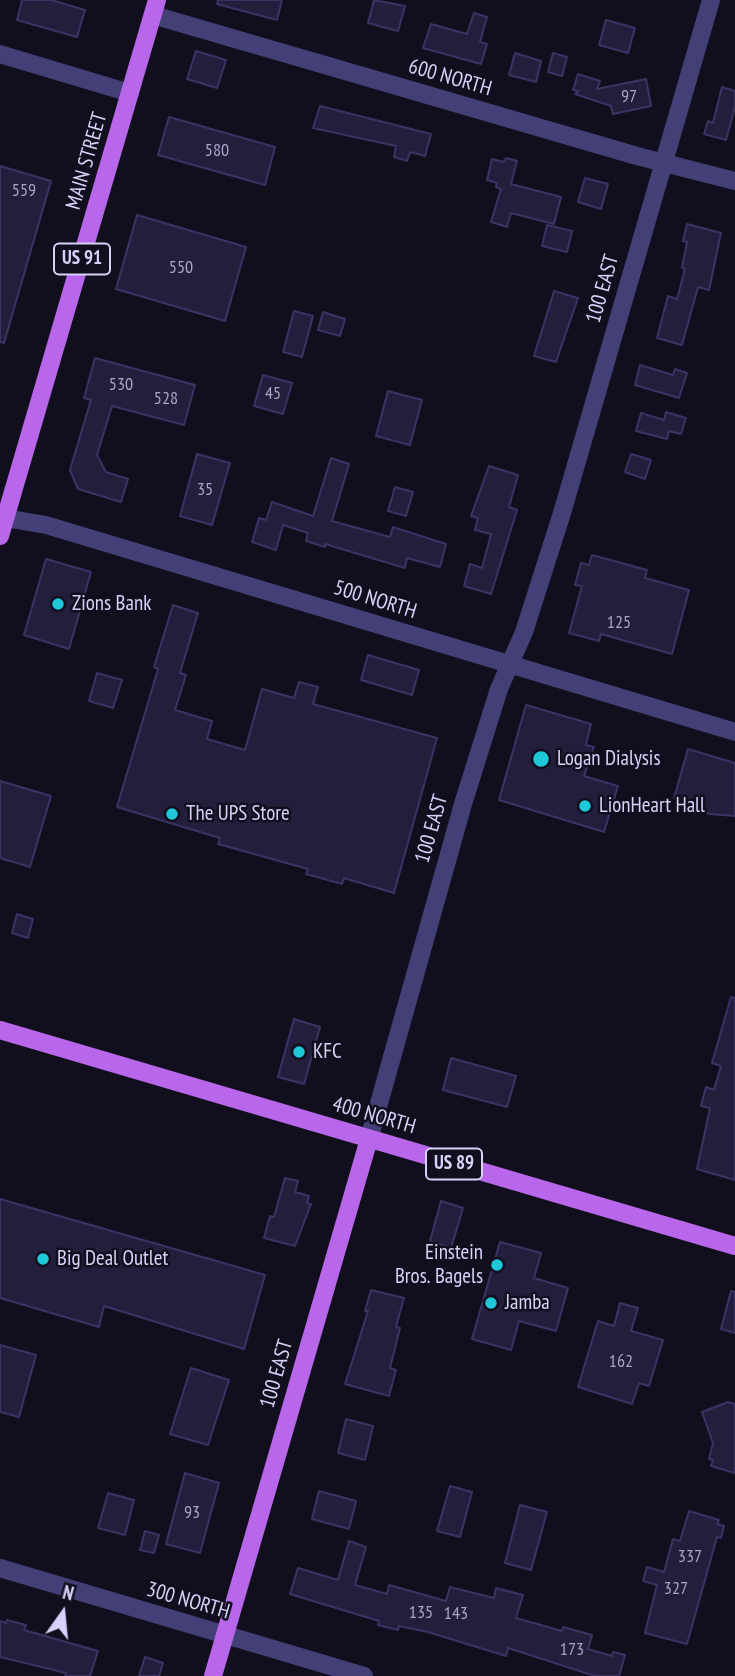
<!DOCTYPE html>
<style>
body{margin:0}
#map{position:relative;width:735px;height:1676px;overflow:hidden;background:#110f1e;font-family:"PT Sans Narrow",sans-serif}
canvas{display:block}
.north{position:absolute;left:28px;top:1578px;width:70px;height:70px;-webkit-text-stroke:5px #110f1e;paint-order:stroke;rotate:15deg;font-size:19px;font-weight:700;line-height:28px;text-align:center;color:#d6d2f9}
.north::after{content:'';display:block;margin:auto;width:24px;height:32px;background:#d6d2f9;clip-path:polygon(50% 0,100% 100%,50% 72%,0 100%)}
</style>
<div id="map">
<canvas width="735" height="1676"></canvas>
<div class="north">N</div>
</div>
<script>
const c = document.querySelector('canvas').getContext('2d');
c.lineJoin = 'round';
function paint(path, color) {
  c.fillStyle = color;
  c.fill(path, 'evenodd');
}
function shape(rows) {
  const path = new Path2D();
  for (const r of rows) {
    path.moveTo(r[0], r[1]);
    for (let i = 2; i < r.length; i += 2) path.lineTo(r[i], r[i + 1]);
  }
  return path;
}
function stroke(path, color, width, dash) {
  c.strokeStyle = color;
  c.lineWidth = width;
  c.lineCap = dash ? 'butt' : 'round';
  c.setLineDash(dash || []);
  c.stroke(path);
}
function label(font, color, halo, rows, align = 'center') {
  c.font = font + ' "PT Sans Narrow",sans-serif';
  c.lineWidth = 5;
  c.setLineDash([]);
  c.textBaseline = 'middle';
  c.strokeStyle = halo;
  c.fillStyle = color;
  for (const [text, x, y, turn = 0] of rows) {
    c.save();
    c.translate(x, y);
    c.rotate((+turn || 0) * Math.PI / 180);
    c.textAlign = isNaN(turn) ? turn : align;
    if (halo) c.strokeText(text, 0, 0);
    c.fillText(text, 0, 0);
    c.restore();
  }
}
const building = shape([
 [22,0,51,0,85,10,77,37,17,20,22,0],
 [218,0,282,0,277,20,217,4,218,0],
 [374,0,405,6,398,31,368,23,374,0],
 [474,13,487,17,480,42,487,44,481,64,423,48,431,24,467,34,474,13],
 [606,20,635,28,628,53,599,45,606,20],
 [196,51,226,60,217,88,187,79,196,51],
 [515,53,541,61,536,82,509,75,515,53],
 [553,53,567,57,562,76,548,72,553,53],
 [578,74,600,81,597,89,646,79,651,106,613,114,611,106,575,94,579,91,573,90,578,74],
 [722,87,735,91,735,107,726,140,704,134,708,121,713,123,722,87],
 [320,106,431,134,425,156,410,152,407,161,394,157,396,146,313,128,320,106],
 [169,117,275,147,265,185,158,155,169,117],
 [506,158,517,161,511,184,561,197,554,224,511,213,507,227,491,222,501,189,496,187,497,183,487,180,492,159,504,162,506,158],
 [0,166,51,181,4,343,0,342,0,166],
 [585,178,608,184,601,209,578,202,585,178],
 [137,215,246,247,225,321,116,289,137,215],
 [687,224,721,233,709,290,698,287,682,345,657,338,668,296,677,299,685,269,682,268,687,242,683,241,687,224],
 [547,225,572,231,567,252,542,246,547,225],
 [554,291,578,298,556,362,534,356,554,291],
 [294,311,313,316,302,357,283,352,294,311],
 [323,312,345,319,340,336,318,330,323,312],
 [95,358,195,385,184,425,112,406,97,455,106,472,128,479,121,502,78,489,70,470,91,400,84,398,95,358],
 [640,365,673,375,675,369,687,373,679,398,635,385,640,365],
 [263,375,292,383,283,414,254,406,263,375],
 [388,391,422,400,410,445,376,436,388,391],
 [666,412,686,418,681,434,669,431,667,439,636,431,641,413,664,420,666,412],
 [197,454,230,463,212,525,180,516,197,454],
 [631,454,651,460,645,479,625,472,631,454],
 [331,458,349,464,332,521,390,537,393,527,446,544,440,567,407,558,405,568,325,544,325,547,306,541,308,533,283,525,276,550,252,542,259,518,266,520,272,502,313,516,331,458],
 [489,466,518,475,509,507,517,510,491,594,464,586,470,564,482,568,491,534,475,530,478,518,471,516,489,466],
 [395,487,413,492,406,516,388,511,395,487],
 [592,555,647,570,645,578,689,590,672,654,601,634,599,641,569,633,582,586,575,585,581,563,589,565,592,555],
 [46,559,91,572,69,649,24,635,46,559],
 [173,605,198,613,180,673,186,675,175,710,212,721,207,739,245,750,262,689,294,698,299,682,318,687,313,704,437,738,394,893,344,878,342,884,306,874,308,869,218,844,220,838,117,807,158,669,154,667,173,605],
 [368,655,419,670,412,695,361,680,368,655],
 [97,673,122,680,113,708,89,701,97,673],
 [526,705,591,724,586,745,594,747,584,776,618,786,604,832,499,800,526,705],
 [688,749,735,763,735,816,710,814,691,809,674,798,688,749],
 [0,781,51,796,30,867,0,858,0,781],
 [17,914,33,919,28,938,12,933,17,914],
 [731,997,735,998,735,1180,697,1169,710,1108,701,1106,706,1087,714,1090,721,1066,712,1063,731,997],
 [294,1019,320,1027,304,1084,278,1077,294,1019],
 [451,1058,516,1076,507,1107,443,1090,451,1058],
 [285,1178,298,1181,295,1192,309,1196,307,1203,311,1204,295,1246,264,1238,270,1216,274,1217,285,1178],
 [0,1199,265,1275,244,1349,104,1306,99,1327,0,1298,0,1199],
 [441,1201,463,1208,451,1248,430,1241,441,1201],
 [500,1242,541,1253,534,1278,568,1288,556,1331,519,1321,511,1350,472,1339,500,1242],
 [371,1290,404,1298,396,1327,400,1328,390,1368,396,1370,389,1396,345,1384,368,1311,365,1311,371,1290],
 [731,1291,735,1292,735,1333,721,1329,731,1291],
 [620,1303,638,1308,631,1331,663,1340,649,1386,639,1383,632,1404,578,1387,598,1321,614,1326,620,1303],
 [0,1345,36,1355,19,1417,0,1412,0,1345],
 [191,1368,229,1380,208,1445,170,1434,191,1368],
 [728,1402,735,1404,735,1473,711,1466,713,1460,709,1459,713,1443,702,1412,728,1402],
 [346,1419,373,1426,365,1460,338,1453,346,1419],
 [185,1473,219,1483,200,1553,166,1544,185,1473],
 [450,1486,472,1492,460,1537,437,1531,450,1486],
 [319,1491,356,1501,349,1529,312,1519,319,1491],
 [108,1493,134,1500,125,1535,98,1528,108,1493],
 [520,1505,547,1512,531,1570,505,1563,520,1505],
 [689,1511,719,1520,717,1524,724,1526,721,1538,717,1537,687,1644,645,1633,657,1585,643,1581,647,1567,664,1572,673,1539,680,1541,689,1511],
 [145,1531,159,1535,154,1553,140,1550,145,1531],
 [349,1541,366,1547,355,1585,387,1594,389,1585,446,1601,450,1587,494,1598,496,1588,523,1595,516,1618,562,1631,563,1627,592,1635,588,1649,612,1656,613,1652,625,1655,619,1676,595,1676,508,1648,506,1656,428,1632,399,1626,398,1630,378,1625,379,1621,290,1594,298,1568,338,1580,349,1541],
 [7,1620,26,1625,24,1630,98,1651,90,1676,65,1676,66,1673,0,1657,0,1621,6,1623,7,1620],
 [145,1657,163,1663,159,1676,139,1676,145,1657]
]);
const minor = shape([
 [153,15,637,156,735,181],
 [0,54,130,93],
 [0,517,46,525,735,732],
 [369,1139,463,804,499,689,524,632,562,513,711,0],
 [0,1568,364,1676]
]);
const major = shape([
 [0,536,157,0],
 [0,1030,735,1246],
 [213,1676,369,1139]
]);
const markers = [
 [58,604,7,"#1ec8d9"],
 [541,759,9,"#1ec8d9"],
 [585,806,7,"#1ec8d9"],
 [172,814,7,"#1ec8d9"],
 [299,1052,7,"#1ec8d9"],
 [43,1259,7,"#1ec8d9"],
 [497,1265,7,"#1ec8d9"],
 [491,1303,7,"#1ec8d9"]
];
const numberNames = [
 ["97",629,97],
 ["580",217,151],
 ["559",24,191],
 ["550",181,268],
 ["530",121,385],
 ["45",273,394],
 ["528",166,399],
 ["35",205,490],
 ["125",619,623],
 ["162",621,1362],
 ["93",192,1513],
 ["337",690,1557],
 ["327",676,1589],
 ["135",421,1613],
 ["143",456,1614],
 ["173",572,1650]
];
const shields = [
 [82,259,56],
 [454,1164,56]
];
const shieldNames = [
 ["US 91",82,259],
 ["US 89",454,1164]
];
const streetNames = [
 ["600 NORTH",450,78,16],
 ["MAIN STREET",87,161,-74],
 ["100 EAST",603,289,-74],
 ["500 NORTH",375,600,17],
 ["100 EAST",432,829,-74],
 ["400 NORTH",374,1116,16],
 ["100 EAST",277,1374,-74],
 ["300 NORTH",188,1601,16]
];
const poiNames = [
 ["Zions Bank",72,604],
 ["Logan Dialysis",557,759],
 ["LionHeart Hall",599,806],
 ["The UPS Store",186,814],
 ["KFC",313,1052],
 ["Einstein",483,1253,"right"],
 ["Bros. Bagels",483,1277,"right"],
 ["Big Deal Outlet",57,1259],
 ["Jamba",505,1303]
];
paint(building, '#231e3c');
stroke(building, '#3c3365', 2);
stroke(minor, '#424076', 18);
stroke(major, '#b867ea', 18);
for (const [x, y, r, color] of markers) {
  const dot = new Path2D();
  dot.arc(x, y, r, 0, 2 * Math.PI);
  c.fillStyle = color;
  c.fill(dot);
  stroke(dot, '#110f1e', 2.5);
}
label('18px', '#a9a5ca', null, numberNames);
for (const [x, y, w] of shields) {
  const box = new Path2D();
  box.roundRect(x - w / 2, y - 15.5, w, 31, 5);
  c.fillStyle = '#110f1e';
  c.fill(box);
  stroke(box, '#d6d2f9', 2);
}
label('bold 19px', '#d6d2f9', null, shieldNames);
label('21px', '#d6d2f9', '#110f1e', streetNames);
label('21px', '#d6d2f9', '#110f1e', poiNames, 'left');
</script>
